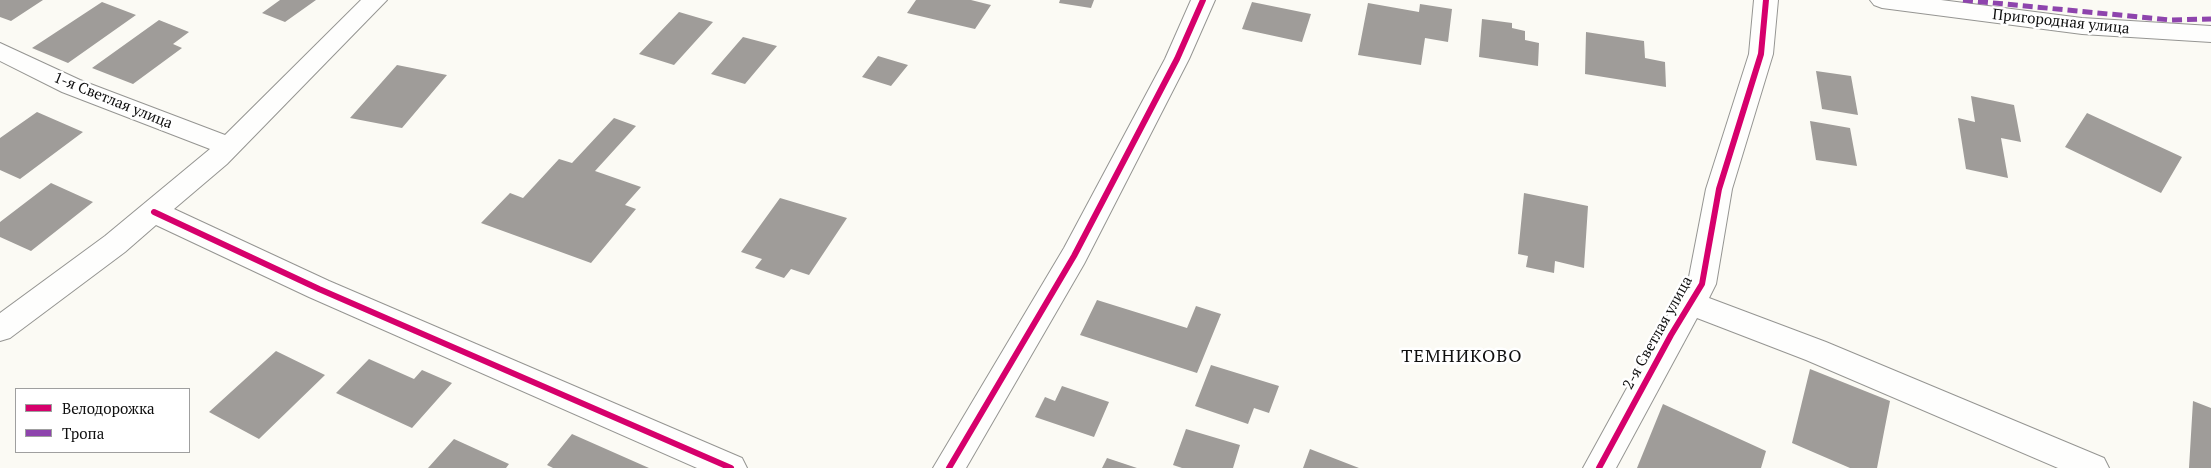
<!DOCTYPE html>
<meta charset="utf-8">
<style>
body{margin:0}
#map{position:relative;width:2211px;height:468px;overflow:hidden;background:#fbfaf4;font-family:"PT Serif",serif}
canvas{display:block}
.legend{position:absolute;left:15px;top:388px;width:175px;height:65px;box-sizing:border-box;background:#fff;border:1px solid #9f9f9f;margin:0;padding:6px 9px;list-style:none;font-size:15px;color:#0f0f0f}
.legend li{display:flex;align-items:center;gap:10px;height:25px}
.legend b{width:25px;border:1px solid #9f9f9f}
</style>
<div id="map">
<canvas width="2211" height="468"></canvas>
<ul class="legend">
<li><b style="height:6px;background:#d6006c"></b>Велодорожка</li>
<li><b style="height:6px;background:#8e44ad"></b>Тропа</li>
</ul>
</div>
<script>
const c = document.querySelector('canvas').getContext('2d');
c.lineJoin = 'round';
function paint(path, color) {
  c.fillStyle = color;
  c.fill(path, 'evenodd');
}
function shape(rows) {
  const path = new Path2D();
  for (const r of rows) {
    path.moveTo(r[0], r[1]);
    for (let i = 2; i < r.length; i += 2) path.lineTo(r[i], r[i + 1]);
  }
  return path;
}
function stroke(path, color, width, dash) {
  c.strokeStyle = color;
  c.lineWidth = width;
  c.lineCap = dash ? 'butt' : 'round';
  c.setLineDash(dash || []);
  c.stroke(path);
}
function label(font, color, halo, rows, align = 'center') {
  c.font = font + ' "PT Serif",serif';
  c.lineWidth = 5;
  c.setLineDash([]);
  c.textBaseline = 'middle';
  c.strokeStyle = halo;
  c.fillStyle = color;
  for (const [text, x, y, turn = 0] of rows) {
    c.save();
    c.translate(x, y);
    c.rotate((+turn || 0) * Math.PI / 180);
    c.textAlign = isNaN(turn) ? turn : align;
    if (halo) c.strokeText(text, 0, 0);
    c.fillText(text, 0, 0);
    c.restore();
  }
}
const building = shape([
 [0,0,43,0,11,21,0,17],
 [280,0,316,0,285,22,262,13],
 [916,0,971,0,991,5,975,29,907,13],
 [1060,0,1094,0,1091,8,1059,3],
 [102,2,136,15,68,63,32,48],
 [1252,2,1311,14,1302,42,1242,29],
 [1368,3,1419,12,1420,4,1452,9,1448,42,1425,38,1421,65,1358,55],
 [679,12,713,22,674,65,639,54],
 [1482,19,1512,23,1512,28,1525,31,1525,40,1539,43,1538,66,1479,57],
 [159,20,189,32,173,44,182,48,133,84,92,68],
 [1586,32,1644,41,1645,58,1665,62,1666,87,1585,74],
 [743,37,777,46,745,84,711,74],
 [878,56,908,65,891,86,862,77],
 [397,65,447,75,402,128,350,118],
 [1816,71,1851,76,1858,115,1822,109],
 [1971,96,2014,105,2021,142,2001,138,2008,178,1966,169,1958,118,1975,122],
 [37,112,83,132,20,179,0,170,0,138],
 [2087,113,2182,157,2161,193,2065,147],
 [614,118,636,126,595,171,641,187,625,205,636,209,591,263,481,223,510,193,523,198,559,159,572,163],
 [1810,121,1850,128,1857,166,1816,160],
 [51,183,93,202,31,251,0,237,0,222],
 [1524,193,1588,206,1584,268,1555,261,1554,273,1526,267,1528,256,1518,254],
 [780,198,847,218,809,275,791,269,784,278,755,268,762,259,741,252],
 [1097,300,1187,328,1196,306,1221,314,1197,373,1080,335],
 [276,351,325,375,259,439,209,412],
 [369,359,414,379,422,370,452,383,412,428,336,393],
 [1211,365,1279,386,1269,413,1254,408,1248,424,1195,406],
 [1810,369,1890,401,1877,468,1850,468,1792,443],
 [1062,386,1109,402,1094,437,1035,417,1045,397,1055,401],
 [2193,401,2211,408,2211,468,2189,468],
 [1663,404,1766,451,1761,468,1637,468],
 [1186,429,1240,445,1233,468,1182,468,1173,465],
 [572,434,649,468,553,468,547,465],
 [454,439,509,464,506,468,428,468],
 [1310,449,1359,468,1303,468],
 [1107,458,1137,468,1102,468]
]);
const minor = shape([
 [361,0,387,0,227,164,174,209,329,281,742,458,747,468,697,468,309,297,156,225,125,252,10,338,0,341,0,313,105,236,210,149,62,92,0,61,0,43,80,80,225,135,361,0],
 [1191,0,1215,0,1189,59,1084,264,966,468,933,468,1064,248,1165,59,1191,0],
 [1754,0,1778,0,1773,54,1732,189,1716,284,1709,298,1826,342,2104,458,2109,468,2058,468,1806,360,1697,318,1616,468,1583,468,1661,326,1688,282,1706,189,1749,54,1754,0],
 [1870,0,1941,0,2082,18,2211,26,2211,42,2082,34,1882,8,1874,5,1870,0]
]);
const quiet = shape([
 [1963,0,2171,20,2211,19]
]);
const cycleway = shape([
 [154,212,319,289,731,468],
 [949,468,1074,256,1177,59,1203,0],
 [1599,468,1671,335,1702,284,1719,189,1761,54,1766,0]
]);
const streetNames = [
 ["Пригородная улица",2061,22,6],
 ["1-я Светлая улица",113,101,22],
 ["2-я Светлая улица",1658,333,-61]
];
const quarterNames = [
 ["ТЕМНИКОВО",1462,357]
];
paint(building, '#9f9c99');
stroke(minor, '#959592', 2);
paint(minor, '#fefefd');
stroke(quiet, '#8e44ad', 5, [10, 5]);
stroke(cycleway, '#d6006c', 6);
label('15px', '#0f0f0f', '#fff', streetNames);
c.letterSpacing = '1px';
label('18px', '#0f0f0f', '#fff', quarterNames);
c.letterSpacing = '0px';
</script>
